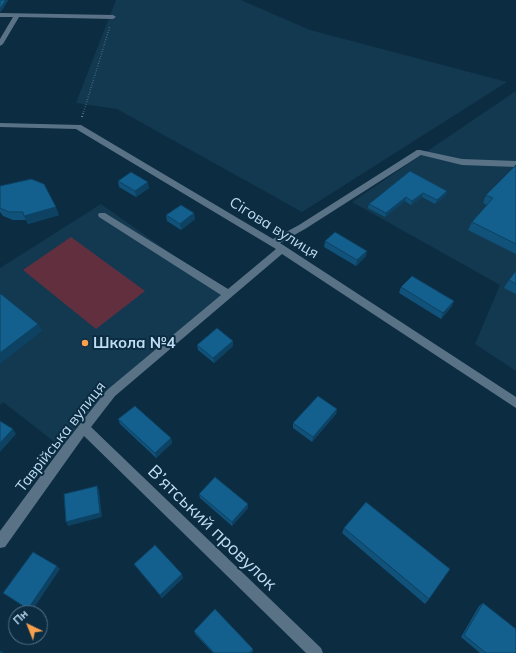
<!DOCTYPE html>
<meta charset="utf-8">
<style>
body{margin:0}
#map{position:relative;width:516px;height:653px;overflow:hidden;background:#0c2c42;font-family:Mulish,sans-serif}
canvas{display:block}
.north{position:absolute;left:8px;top:605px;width:40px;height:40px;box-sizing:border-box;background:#0c2c42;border:1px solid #547389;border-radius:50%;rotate:317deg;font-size:11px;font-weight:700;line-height:16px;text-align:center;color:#bfddf4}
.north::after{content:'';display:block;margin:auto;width:14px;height:18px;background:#f8a04b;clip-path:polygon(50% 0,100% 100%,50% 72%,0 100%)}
</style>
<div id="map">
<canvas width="516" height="653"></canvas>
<div class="north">Пн</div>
</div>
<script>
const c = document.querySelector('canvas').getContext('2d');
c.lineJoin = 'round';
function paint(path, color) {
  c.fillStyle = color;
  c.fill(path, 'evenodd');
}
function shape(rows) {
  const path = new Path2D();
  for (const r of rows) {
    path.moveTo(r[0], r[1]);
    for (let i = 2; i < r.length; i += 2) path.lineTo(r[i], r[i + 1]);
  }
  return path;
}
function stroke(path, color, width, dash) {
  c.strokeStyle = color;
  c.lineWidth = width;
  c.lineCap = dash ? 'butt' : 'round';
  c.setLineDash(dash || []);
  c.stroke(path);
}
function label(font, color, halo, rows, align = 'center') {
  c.font = font + ' Mulish,sans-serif';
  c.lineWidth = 4;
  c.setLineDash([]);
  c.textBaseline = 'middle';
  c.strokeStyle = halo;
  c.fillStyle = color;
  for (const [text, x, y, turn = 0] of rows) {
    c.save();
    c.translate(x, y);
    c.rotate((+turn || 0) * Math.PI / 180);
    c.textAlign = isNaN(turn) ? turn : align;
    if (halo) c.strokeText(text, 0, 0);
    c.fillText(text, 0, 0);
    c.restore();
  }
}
const built = shape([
 [116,0,241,0,310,30,507,82,302,212,117,109,76,103],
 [516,91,516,371,475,344,500,285,352,202],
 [101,204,228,294,111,393,66,451,3,402,0,405,0,268]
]);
const green = shape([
 [71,237,145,291,96,329,23,270]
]);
const pathFar1 = shape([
 [83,114,110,26]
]);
const path = shape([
 [82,117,83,113]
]);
const minor = shape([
 [0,13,113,15,116,17,113,19,19,17,3,44,0,46,0,39,13,17,0,17,0,13],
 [0,123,81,125,273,239,299,225,417,150,420,150,462,159,516,161,516,167,462,165,421,155,305,229,280,243,516,397,516,408,282,254,115,396,91,427,321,648,323,653,306,653,84,436,5,547,0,548,0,531,62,447,107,390,221,295,99,217,98,215,99,213,105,213,228,289,276,249,76,129,0,127,0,123]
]);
const wall = shape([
 [516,165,516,254,468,230,472,222,487,205,483,203,486,195],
 [410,171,447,191,446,195,435,204,422,197,411,205,405,201,385,217,368,208,369,204],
 [118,181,149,188,136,197,119,187],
 [0,186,59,215,28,224,26,220,13,220,3,216,0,212],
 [166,215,195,219,181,230,167,221],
 [325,241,366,256,356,266,324,247],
 [516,271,516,294,504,288,509,280],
 [401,287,452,306,441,319,399,293],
 [233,341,233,346,214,363,198,350,197,345],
 [337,409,336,414,312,442,293,428,293,423],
 [118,419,171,438,172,443,156,458,120,424],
 [199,494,248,508,232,526,200,498],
 [344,528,429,599,425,604,342,533],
 [134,564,183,578,162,598,136,567],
 [483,603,516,653,480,653,461,637,479,606],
 [194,631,253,649,253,651,251,653,213,653,195,634]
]);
const shadedWall = shape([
 [6,0,8,0,8,1,1,12,0,12,0,9],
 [148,182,149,188,136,197,135,191],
 [447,191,446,195,435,204,437,200],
 [423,193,422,197,411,205,412,201],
 [406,197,405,201,385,217,386,213],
 [56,207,59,215,28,224,24,216],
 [194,213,195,219,181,230,180,224],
 [367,251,366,256,356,266,357,260],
 [454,301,452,306,441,319,443,313],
 [38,324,42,331,0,364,0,353],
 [233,341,233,346,214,363,213,358],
 [337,409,336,414,312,442,313,437],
 [13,429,16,434,0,452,0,443],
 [171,438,172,443,156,458,155,453],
 [97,486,99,490,102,517,68,526,66,522],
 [248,504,248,508,232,526,232,522],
 [57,566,60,569,32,611,28,609],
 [182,574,183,578,162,598,160,595],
 [0,650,4,653,0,653]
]);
const building = shape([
 [0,0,6,0,0,9,0,0],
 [516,165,516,244,472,222,493,198,486,195,516,165],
 [410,171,447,191,437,200,423,193,412,201,406,197,386,213,369,204,410,171],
 [131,172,148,182,135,191,118,181,131,172],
 [31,179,44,184,56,207,24,216,23,212,9,212,0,208,0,186,31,179],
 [181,205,194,213,180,224,166,215,181,205],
 [335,232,367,251,357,260,325,241,335,232],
 [516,271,516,284,509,280,516,271],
 [412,276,454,301,443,313,401,287,412,276],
 [1,294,38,324,0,353,0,295,1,294],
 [217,328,233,341,213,358,197,345,217,328],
 [318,396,337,409,313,437,293,423,318,396],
 [135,406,171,438,155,453,118,419,135,406],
 [0,421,13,429,0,443,0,421],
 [215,477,248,504,232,522,199,494,215,477],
 [97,486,100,513,66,522,64,494,97,486],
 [366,502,450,569,429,599,344,528,366,502],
 [155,545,182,574,160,595,134,564,155,545],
 [33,552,57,566,28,609,3,593,33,552],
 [483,603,516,629,516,653,486,653,464,635,483,603],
 [215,609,253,649,249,653,214,653,194,631,215,609]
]);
const markers = [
 [85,343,4,"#f8a04b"]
];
const streetNames = [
 ["Сігова вулиця",274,228,32],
 ["Таврійська вулиця",61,437,-52]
];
const poiNames = [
 ["Школа №4",93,343]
];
const nearStreetnames = [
 ["В’ятський провулок",212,528,44]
];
paint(built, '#133951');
paint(green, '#622f3f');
stroke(pathFar1, '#648399', 1.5, [0.5, 2]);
stroke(path, '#648399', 2, [1, 2.5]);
paint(minor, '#5a7285');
paint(wall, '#10527a');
paint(shadedWall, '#0d4263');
paint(building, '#135f8e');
stroke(building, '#0d4263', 1);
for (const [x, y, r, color] of markers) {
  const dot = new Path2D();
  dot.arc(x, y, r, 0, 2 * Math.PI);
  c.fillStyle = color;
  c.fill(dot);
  stroke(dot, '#0c2c42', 1.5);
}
label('15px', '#bfddf4', '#0c2c42', streetNames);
label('bold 15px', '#bfddf4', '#0c2c42', poiNames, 'left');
label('18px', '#bfddf4', '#0c2c42', nearStreetnames);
</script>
